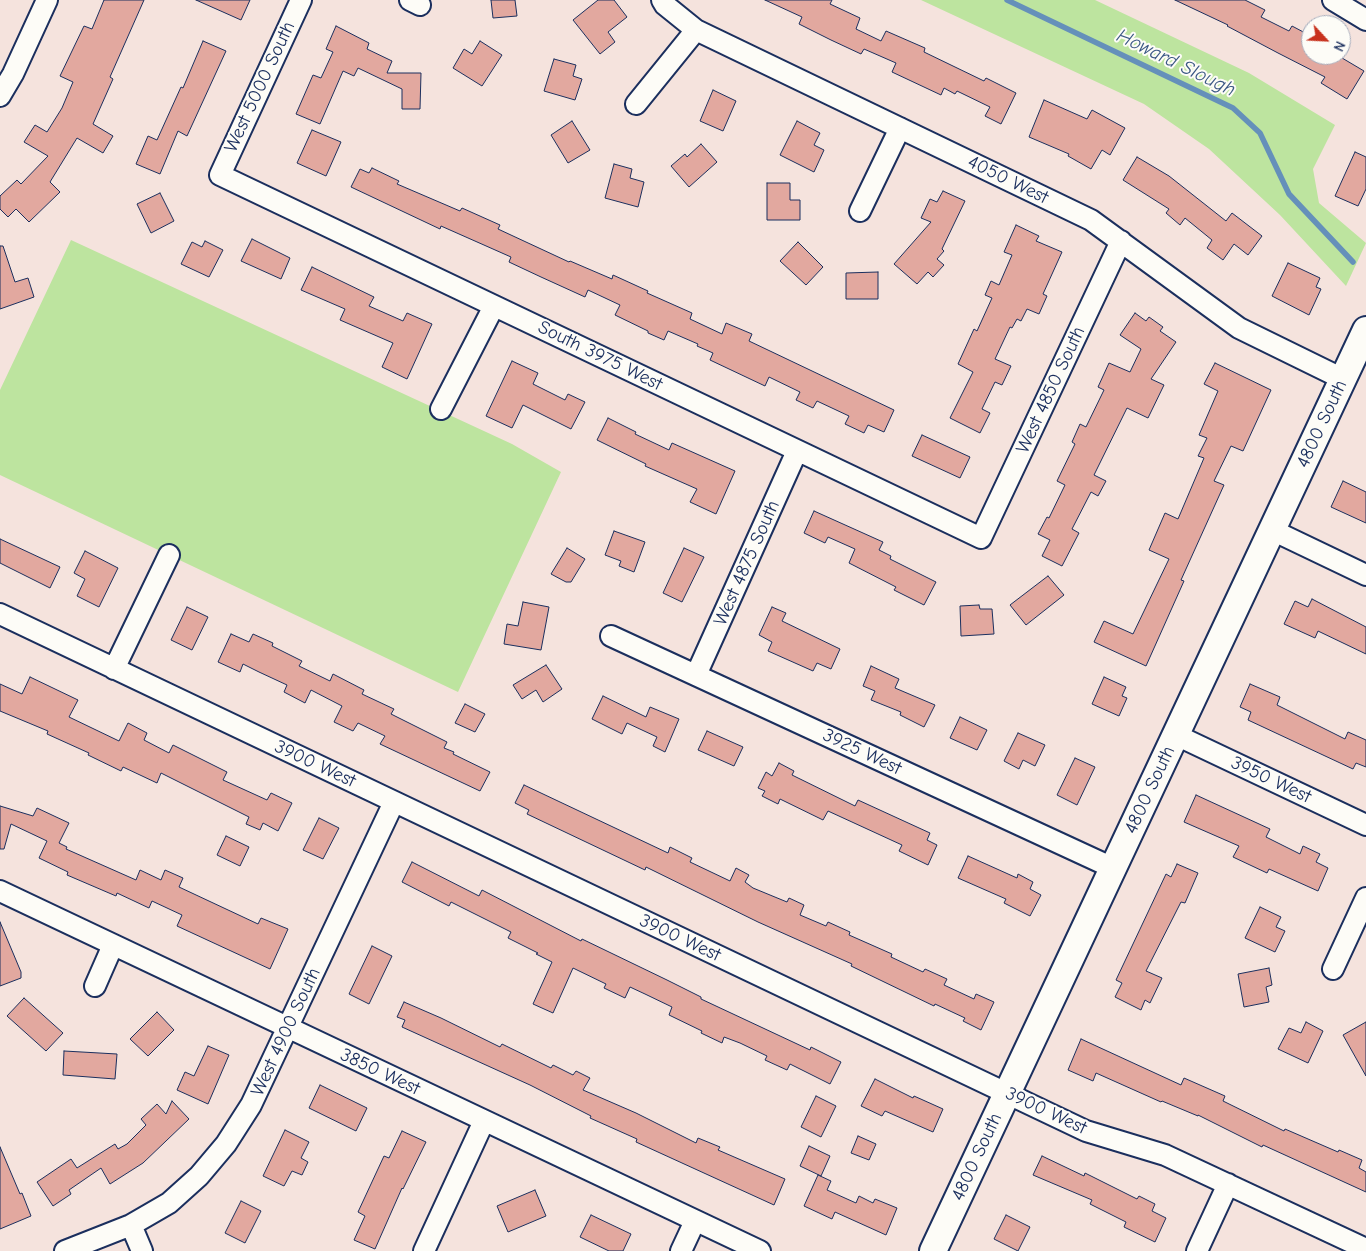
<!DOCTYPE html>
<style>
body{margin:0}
#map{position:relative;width:1366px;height:1251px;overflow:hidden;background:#f5e3dd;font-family:"Comic Neue",sans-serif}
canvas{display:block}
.north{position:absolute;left:1301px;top:15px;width:50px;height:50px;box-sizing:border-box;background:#fdfcf7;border:1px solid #a3aaba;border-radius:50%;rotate:115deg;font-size:14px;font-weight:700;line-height:20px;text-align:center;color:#1b2f5e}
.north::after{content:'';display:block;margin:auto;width:18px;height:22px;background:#c8321e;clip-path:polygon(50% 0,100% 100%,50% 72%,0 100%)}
</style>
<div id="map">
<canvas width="1366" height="1251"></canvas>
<div class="north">N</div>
</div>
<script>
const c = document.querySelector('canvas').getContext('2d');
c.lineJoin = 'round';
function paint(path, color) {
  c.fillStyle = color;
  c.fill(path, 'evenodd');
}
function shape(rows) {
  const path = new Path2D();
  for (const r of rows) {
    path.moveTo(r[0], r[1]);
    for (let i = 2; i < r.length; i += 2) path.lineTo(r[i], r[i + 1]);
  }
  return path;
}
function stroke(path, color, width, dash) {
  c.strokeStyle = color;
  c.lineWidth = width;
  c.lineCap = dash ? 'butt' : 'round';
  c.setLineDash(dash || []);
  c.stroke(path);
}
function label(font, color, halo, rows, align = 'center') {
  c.font = font + ' "Comic Neue",sans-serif';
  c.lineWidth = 4;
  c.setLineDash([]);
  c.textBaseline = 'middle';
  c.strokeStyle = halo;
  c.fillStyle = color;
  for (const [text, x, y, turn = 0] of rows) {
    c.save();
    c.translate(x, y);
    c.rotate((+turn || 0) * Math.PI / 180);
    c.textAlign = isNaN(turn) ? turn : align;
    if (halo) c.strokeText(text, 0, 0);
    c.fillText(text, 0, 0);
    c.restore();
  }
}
const green = shape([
 [921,0,1095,0,1249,73,1335,125,1313,169,1319,203,1366,243,1346,286,1280,215,1209,149,1144,104],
 [71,240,512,444,561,472,458,692,0,475,0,390]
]);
const stream = shape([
 [1007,0,1233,108,1260,133,1289,194,1353,262]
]);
const building = shape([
 [104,0,144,0,110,77,113,79,93,124,113,136,103,153,77,138,50,182,60,192,29,222,16,209,8,217,0,209,0,196,17,180,21,184,48,156,24,142,35,125,47,132,62,108,73,82,60,76,84,26,92,29,104,0],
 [196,0,250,0,241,20,196,0],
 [491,0,515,0,517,16,493,18,491,0],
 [598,0,614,0,627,17,608,32,615,42,600,54,573,20,598,0],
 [765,0,832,0,830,4,860,18,856,29,881,41,886,31,925,48,924,52,984,81,986,78,1016,93,1001,124,985,116,990,107,957,91,955,94,944,88,941,95,892,72,896,63,864,49,861,54,831,40,799,24,802,17,765,0],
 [1175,0,1245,0,1265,10,1261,17,1289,31,1292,26,1309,35,1306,42,1311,44,1311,55,1337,55,1364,71,1347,99,1321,83,1325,77,1278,53,1227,26,1228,25,1175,0],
 [336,26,369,43,367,49,392,61,387,73,421,73,420,109,402,109,402,89,358,68,354,76,343,71,320,124,296,114,313,75,321,78,333,52,326,49,336,26],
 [203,41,226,51,187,136,178,131,160,174,136,164,148,136,157,140,181,87,183,88,203,41],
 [480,41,502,55,482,86,453,68,464,49,472,54,480,41],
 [554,59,576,65,573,76,582,79,575,100,544,91,554,59],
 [713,90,736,101,723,131,700,121,713,90],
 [1044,100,1087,119,1092,110,1125,128,1110,155,1102,150,1091,169,1068,156,1069,154,1029,137,1044,100],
 [572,121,590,150,568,163,551,135,572,121],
 [797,121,820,133,814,145,824,150,814,172,780,155,797,121],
 [312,130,341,142,326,176,297,163,312,130],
 [701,144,717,162,689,187,671,166,685,154,687,157,701,144],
 [1355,152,1366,157,1366,189,1358,206,1335,196,1355,152],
 [1137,157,1169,176,1226,221,1232,213,1262,236,1248,255,1234,244,1223,260,1207,248,1212,240,1185,218,1180,225,1166,213,1169,209,1123,180,1137,157],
 [614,164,632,169,630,178,644,182,638,207,605,198,614,164],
 [372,168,399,181,397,184,460,211,462,208,500,225,498,229,569,262,570,261,612,279,613,275,648,291,647,293,692,313,690,319,722,334,726,323,752,334,749,341,894,410,884,432,868,425,864,433,845,424,849,416,817,401,813,408,796,400,800,392,769,377,765,386,710,360,713,353,697,346,698,344,668,331,664,340,648,333,648,331,615,315,620,305,588,290,585,297,541,277,509,262,511,257,441,226,440,229,351,187,360,169,369,173,372,168],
 [767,183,790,183,790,200,800,200,800,220,767,220,767,183],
 [943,191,965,201,942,249,944,251,937,259,944,265,933,277,928,272,917,284,894,264,931,222,921,218,930,199,937,202,943,191],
 [160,193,174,221,151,233,137,204,160,193],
 [1016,225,1039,236,1036,241,1062,252,1043,294,1047,296,1039,314,1027,309,1021,321,1017,319,1012,328,1010,327,995,359,1011,366,1002,385,995,382,982,409,990,413,980,433,950,418,973,372,958,364,974,329,977,331,992,298,985,295,991,281,999,285,1012,255,1004,252,1016,225],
 [252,239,290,258,281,279,241,261,252,239],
 [205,241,223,250,209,277,181,264,192,242,202,247,205,241],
 [798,242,823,267,806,285,780,261,798,242],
 [0,246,3,246,15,282,28,278,34,297,0,309,0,246],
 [1288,263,1320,278,1316,287,1321,289,1309,315,1272,296,1288,263],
 [312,267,374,297,369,306,403,321,407,313,432,324,407,379,382,367,393,343,340,320,345,309,301,290,312,267],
 [878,272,878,299,846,299,846,273,878,272],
 [1135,313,1146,321,1149,317,1163,327,1160,331,1176,342,1151,379,1164,385,1148,418,1127,408,1094,475,1106,481,1098,496,1091,492,1072,529,1079,533,1062,566,1042,556,1050,540,1038,534,1047,517,1049,518,1065,485,1057,481,1075,444,1072,442,1080,424,1086,427,1104,390,1098,387,1109,363,1130,372,1141,349,1120,335,1135,313],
 [512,361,538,373,533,384,565,400,568,394,585,402,571,429,523,405,512,428,486,416,512,361],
 [1215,363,1271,390,1243,451,1231,446,1214,481,1224,485,1181,580,1184,581,1146,666,1094,642,1104,621,1133,634,1169,559,1149,550,1165,513,1178,519,1204,458,1198,456,1207,438,1199,435,1218,391,1204,384,1215,363],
 [608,418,636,432,635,434,669,450,672,443,735,471,716,514,690,502,697,489,645,466,646,464,597,440,608,418],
 [922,435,970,457,960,478,912,456,922,435],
 [1343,481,1366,492,1366,523,1331,507,1343,481],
 [814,511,883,542,879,550,891,556,890,559,936,582,924,605,894,590,896,587,849,563,855,549,828,537,825,543,804,533,814,511],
 [614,531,645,542,634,572,619,566,621,561,605,555,614,531],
 [0,539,60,567,50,588,0,563,0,539],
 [567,548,585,559,571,582,566,582,551,574,567,548],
 [684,548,704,557,682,602,663,593,684,548],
 [85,551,118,568,99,607,77,596,85,579,74,573,85,551],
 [1048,576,1064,595,1026,625,1010,605,1048,576],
 [1312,599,1366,627,1366,654,1318,631,1315,638,1284,624,1295,601,1308,607,1312,599],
 [523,602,549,607,541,650,504,644,507,624,518,626,523,602],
 [979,605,980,609,992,609,994,634,961,636,960,606,979,605],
 [187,607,208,617,192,650,171,640,187,607],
 [772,607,786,613,782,621,840,649,831,669,817,663,813,671,768,651,772,642,759,635,772,607],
 [231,634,249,642,253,634,273,643,272,646,302,661,299,666,330,681,333,674,364,690,362,694,394,709,391,714,447,742,444,748,454,752,453,754,490,772,480,791,380,744,385,736,358,723,353,731,334,722,342,706,311,690,305,703,284,692,287,685,259,672,243,664,240,672,218,662,231,634],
 [546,665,562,689,543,702,536,690,522,699,513,685,546,665],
 [871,666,899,679,895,688,935,705,924,727,900,715,901,712,871,700,875,691,863,686,871,666],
 [30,677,78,700,69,717,119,741,128,723,147,733,144,740,169,753,173,745,227,772,223,780,267,800,271,793,292,803,278,831,263,823,260,830,246,824,249,817,161,773,157,783,123,767,121,771,88,755,89,753,47,734,48,731,0,711,0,684,22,694,30,677],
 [1104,677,1126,687,1122,696,1127,698,1119,716,1092,704,1104,677],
 [1250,684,1280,697,1277,705,1345,739,1348,732,1366,740,1366,767,1356,763,1353,769,1248,720,1251,712,1240,707,1250,684],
 [603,696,646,717,650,707,679,719,665,752,653,746,657,737,627,723,622,734,592,719,603,696],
 [465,704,485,714,475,732,455,723,465,704],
 [960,717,987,730,977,750,950,738,960,717],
 [707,731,743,747,734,766,698,750,707,731],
 [1018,733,1045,745,1035,766,1023,760,1019,769,1004,761,1018,733],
 [1075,758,1095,767,1077,805,1057,795,1075,758],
 [779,763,794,771,792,775,855,806,858,800,930,833,927,840,937,845,928,865,899,851,902,845,828,811,823,820,780,799,778,804,762,796,765,791,758,788,766,772,772,776,779,763],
 [524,785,668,853,670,847,692,858,690,862,730,881,736,868,749,875,745,882,753,888,787,902,789,898,804,905,800,915,826,926,828,922,850,932,849,935,892,954,891,957,923,972,925,969,947,979,944,985,974,999,976,994,994,1002,981,1030,963,1021,965,1018,935,1004,934,1006,851,966,852,964,758,922,646,867,645,870,527,814,529,810,515,803,524,785],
 [1196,795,1270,829,1266,837,1300,854,1303,846,1320,854,1316,862,1328,868,1318,891,1269,869,1267,873,1233,857,1239,846,1184,822,1196,795],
 [0,806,33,816,37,808,69,823,59,843,67,847,66,849,136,880,140,870,161,880,165,870,183,878,179,887,258,924,261,918,288,929,270,969,177,926,182,915,152,901,149,908,117,893,116,896,67,875,68,872,39,858,47,841,11,824,4,849,0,849,0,806],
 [319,818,339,828,323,859,303,850,319,818],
 [226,836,249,847,240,866,217,855,226,836],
 [968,856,1017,878,1018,874,1033,882,1030,889,1041,895,1030,916,1004,903,1006,899,958,878,968,856],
 [412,862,479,896,482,890,581,941,582,939,667,980,701,997,701,999,810,1050,811,1047,841,1062,830,1084,790,1064,787,1070,765,1060,767,1056,740,1043,724,1037,722,1043,701,1033,702,1031,669,1015,672,1007,645,994,630,987,625,998,604,988,606,984,573,968,553,1013,533,1004,552,962,536,954,538,953,508,938,511,932,451,902,449,906,402,882,412,862],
 [1177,864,1198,873,1185,903,1181,902,1146,971,1162,978,1150,1003,1145,1000,1141,1010,1115,997,1122,983,1116,980,1166,874,1171,877,1177,864],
 [1260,907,1281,917,1276,927,1285,931,1275,952,1245,938,1260,907],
 [0,922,21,972,21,978,0,986,0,922],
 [372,946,392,956,369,1004,349,994,372,946],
 [1269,968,1272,985,1266,987,1269,1002,1244,1007,1238,974,1269,968],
 [24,998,63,1033,46,1051,7,1016,24,998],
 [404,1002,441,1018,500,1047,502,1044,551,1068,553,1065,573,1075,576,1071,590,1078,583,1090,636,1113,696,1143,698,1138,720,1147,718,1150,785,1179,774,1205,636,1142,637,1139,590,1118,591,1116,530,1085,402,1027,405,1020,397,1017,404,1002],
 [157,1012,174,1030,148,1056,130,1039,157,1012],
 [1306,1022,1323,1031,1308,1063,1278,1049,1289,1028,1301,1033,1306,1022],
 [1366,1022,1366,1076,1343,1035,1366,1022],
 [1081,1039,1181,1085,1184,1078,1225,1096,1223,1101,1284,1131,1285,1129,1338,1152,1339,1150,1362,1160,1359,1168,1366,1172,1366,1192,1263,1145,1262,1147,1198,1115,1198,1116,1162,1101,1161,1102,1096,1073,1093,1081,1068,1070,1081,1039],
 [208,1046,229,1055,208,1104,177,1090,185,1072,194,1076,208,1046],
 [64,1051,117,1054,115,1079,63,1075,64,1051],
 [875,1079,913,1098,914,1096,943,1109,933,1132,885,1111,882,1116,861,1106,875,1079],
 [320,1085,367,1108,356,1131,309,1108,320,1085],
 [816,1096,836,1106,821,1137,801,1127,816,1096],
 [172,1101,189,1119,143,1163,110,1184,101,1168,69,1190,71,1194,53,1206,37,1182,71,1159,77,1168,115,1144,118,1149,127,1144,146,1125,141,1119,157,1104,166,1114,172,1101],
 [285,1130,309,1142,301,1158,308,1162,302,1175,292,1171,284,1186,263,1176,285,1130],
 [402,1131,426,1142,403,1189,402,1188,375,1249,354,1240,365,1216,358,1212,384,1156,389,1158,402,1131],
 [858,1136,876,1144,869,1160,851,1153,858,1136],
 [809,1146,830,1156,821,1176,800,1166,809,1146],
 [0,1147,20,1194,22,1193,31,1216,0,1229,0,1147],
 [1042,1156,1084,1176,1085,1173,1137,1199,1139,1196,1155,1204,1152,1211,1166,1218,1155,1242,1124,1227,1126,1222,1090,1204,1092,1200,1033,1175,1042,1156],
 [818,1175,831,1181,827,1190,856,1203,859,1196,873,1203,875,1199,897,1208,886,1235,835,1212,832,1219,804,1206,818,1175],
 [535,1190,546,1216,508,1232,497,1206,535,1190],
 [241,1201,261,1211,245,1243,225,1233,241,1201],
 [591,1215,631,1234,623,1251,609,1251,580,1237,591,1215],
 [1006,1215,1030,1227,1018,1251,994,1239,1006,1215]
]);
const minor = shape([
 [301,0,220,175,981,538,1121,241],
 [410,0,420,5],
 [662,0,665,5,696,30,1091,220,1239,328,1343,379],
 [1333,0,1366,20],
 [0,96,13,74,47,0],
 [636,104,696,30],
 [860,211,900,128],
 [441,409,494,306],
 [1272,530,1366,575],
 [0,614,1086,1131,1165,1155,1366,1249],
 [611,636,1113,868],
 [114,669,169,555],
 [696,675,797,451],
 [1176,735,1366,825],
 [0,891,760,1251],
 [1333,969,1366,898],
 [95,986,113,945],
 [131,1225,142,1251],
 [65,1251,131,1225,169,1203,199,1176,226,1144,251,1105,394,802],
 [424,1251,484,1121],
 [681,1251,695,1221],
 [1197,1251,1228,1184]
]);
const tertiary = shape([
 [933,1251,1366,330]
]);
const streetNames = [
 ["West 5000 South",260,87,-65],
 ["4050 West",1008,180,26],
 ["South 3975 West",600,356,26],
 ["West 4850 South",1051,390,-65],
 ["4800 South",1322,424,-65],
 ["West 4875 South",747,563,-66],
 ["3925 West",862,752,25],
 ["3900 West",315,764,25],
 ["3950 West",1271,780,25],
 ["4800 South",1150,790,-65],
 ["3900 West",680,938,25],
 ["West 4900 South",286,1032,-65],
 ["3850 West",380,1072,25],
 ["3900 West",1046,1111,25],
 ["4800 South",977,1157,-65]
];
const waterNames = [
 ["Howard Slough",1176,63,26]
];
paint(green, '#bde49f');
stroke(stream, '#6590ba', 5.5);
paint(building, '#e2a89f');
stroke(building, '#1b2f5e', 1);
stroke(minor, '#1b2f5e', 24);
stroke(tertiary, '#1b2f5e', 30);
stroke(minor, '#fdfcf7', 20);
stroke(tertiary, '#fdfcf7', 26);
label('19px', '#1b2f5e', '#fdfcf7', streetNames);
label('italic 20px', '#3a5784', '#fdfcf7', waterNames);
</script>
